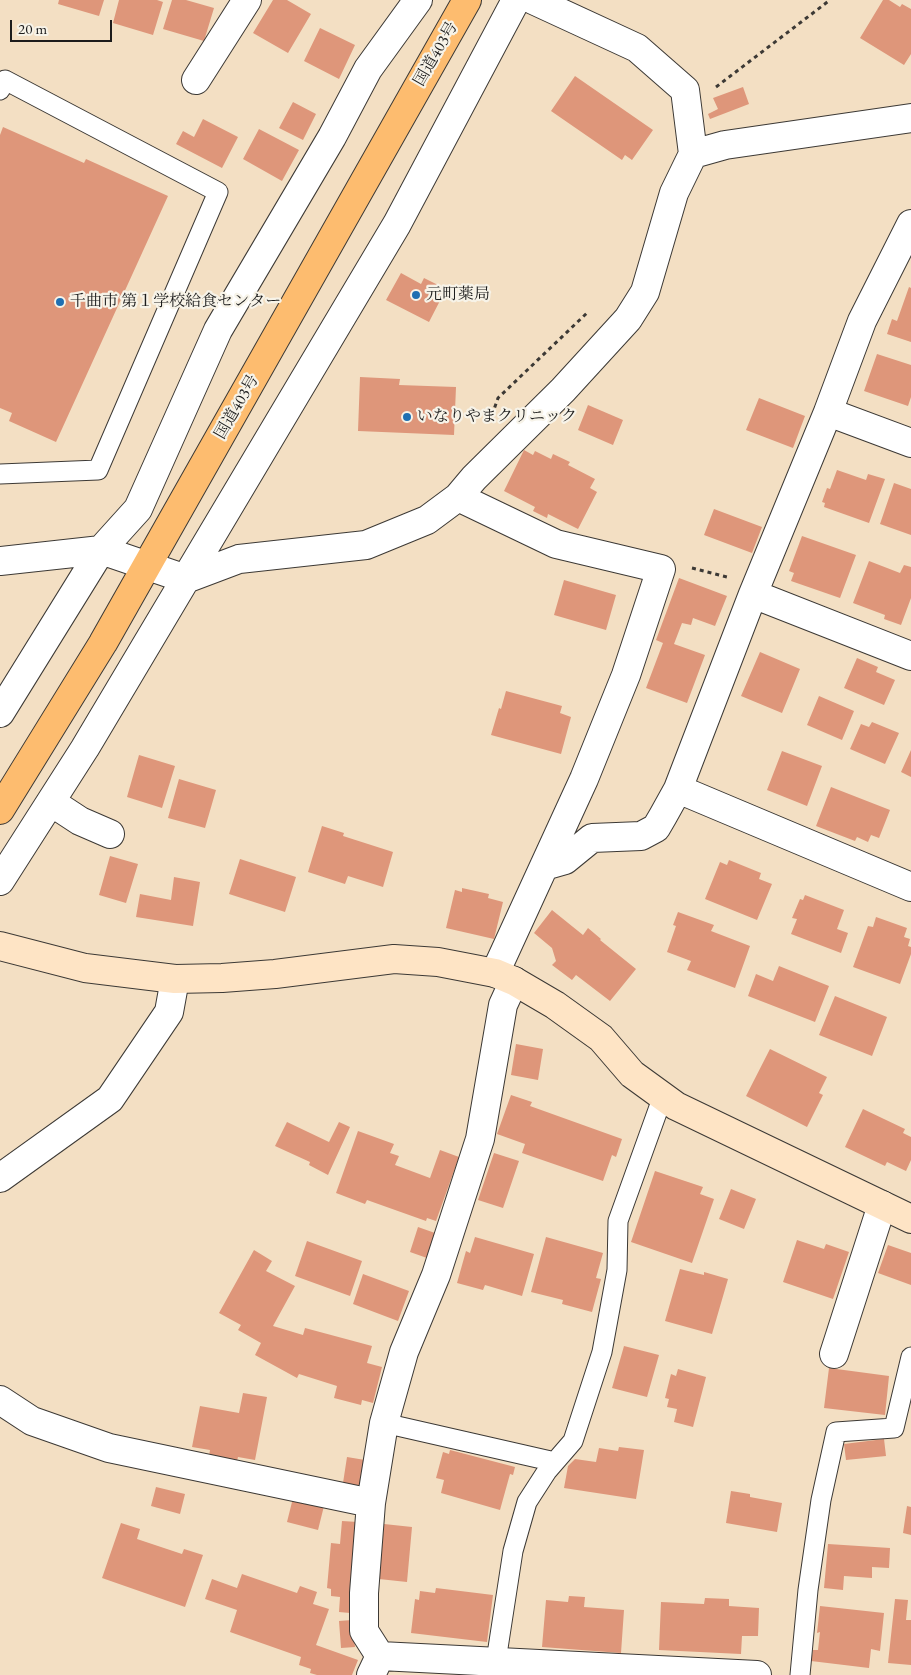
<!DOCTYPE html>
<meta charset="utf-8">
<style>
body{margin:0}
#map{position:relative;width:911px;height:1675px;overflow:hidden;background:#f3dfc3;font-family:"EB Garamond",serif}
canvas{display:block}
.scale{position:absolute;left:10px;top:20px;width:102px;height:22px;box-sizing:border-box;border:2px solid #1c1c1c;border-top:0;padding-left:6px;font-size:15px;line-height:18px;white-space:nowrap;color:#1c1c1c;-webkit-text-stroke:4px #f7f3e8;paint-order:stroke}
</style>
<div id="map">
<canvas width="911" height="1675"></canvas>
<div class="scale">20 m</div>
</div>
<script>
const c = document.querySelector('canvas').getContext('2d');
c.lineJoin = 'round';
function paint(path, color) {
  c.fillStyle = color;
  c.fill(path, 'evenodd');
}
function shape(rows) {
  const path = new Path2D();
  for (const r of rows) {
    path.moveTo(r[0], r[1]);
    for (let i = 2; i < r.length; i += 2) path.lineTo(r[i], r[i + 1]);
  }
  return path;
}
function stroke(path, color, width, dash) {
  c.strokeStyle = color;
  c.lineWidth = width;
  c.lineCap = dash ? 'butt' : 'round';
  c.setLineDash(dash || []);
  c.stroke(path);
}
function label(font, color, halo, rows, align = 'center') {
  c.font = font + ' "EB Garamond","Noto Serif JP",serif';
  c.lineWidth = 4.5;
  c.setLineDash([]);
  c.textBaseline = 'middle';
  c.strokeStyle = halo;
  c.fillStyle = color;
  for (const [text, x, y, turn = 0] of rows) {
    c.save();
    c.translate(x, y);
    c.rotate((+turn || 0) * Math.PI / 180);
    c.textAlign = isNaN(turn) ? turn : align;
    if (halo) c.strokeText(text, 0, 0);
    c.fillText(text, 0, 0);
    c.restore();
  }
}
const building = shape([
 [59,0,104,0,99,16,58,4],
 [119,0,157,0,163,2,153,35,113,23],
 [172,0,186,0,214,8,204,41,163,29],
 [273,0,287,0,311,14,288,53,253,33],
 [883,0,889,0,900,7,902,4,911,9,911,54,904,65,860,38],
 [320,28,355,45,339,79,304,61],
 [575,76,653,130,632,160,625,155,622,160,551,111],
 [743,87,749,104,710,119,708,114,718,109,713,98],
 [293,102,316,114,303,140,279,128],
 [203,119,238,137,222,168,176,144,183,131,194,137],
 [3,127,84,163,86,159,168,196,56,442,9,421,12,413,0,408,0,135],
 [259,129,299,150,282,181,243,159],
 [401,273,421,284,424,278,446,289,429,322,386,300],
 [909,287,911,288,911,342,887,334,892,319,897,321],
 [877,354,911,365,911,397,908,406,864,391],
 [360,377,400,379,399,385,456,387,454,435,358,431],
 [759,398,805,416,793,448,746,430],
 [588,405,623,420,613,445,578,430],
 [524,450,533,455,535,451,551,459,553,454,570,462,568,465,595,479,590,488,597,492,578,529,548,514,547,518,533,511,535,507,504,491],
 [837,470,866,480,868,474,885,479,869,523,824,507,825,503,822,502,827,488,830,489],
 [894,483,911,489,911,535,880,524],
 [714,509,762,527,752,553,704,535],
 [802,536,856,555,840,598,791,581,794,573,789,571],
 [869,561,900,573,904,565,911,567,911,598,901,625,884,619,885,615,853,603],
 [679,578,727,596,715,626,693,618,691,625,682,623,674,644,705,655,687,703,646,688,663,643,656,640],
 [564,580,616,595,606,630,554,615],
 [760,652,800,669,782,713,741,696],
 [857,658,878,667,876,672,895,680,884,705,844,688],
 [506,691,562,706,560,713,571,717,561,754,491,735,499,708,501,709],
 [819,696,854,711,842,740,807,725],
 [872,722,899,733,885,764,850,749,861,724,869,727],
 [911,750,911,777,901,772],
 [782,751,822,766,807,806,767,790],
 [139,755,175,766,162,808,127,797],
 [179,779,216,790,205,828,168,818],
 [831,787,890,810,879,838,871,835,868,842,857,837,855,841,816,826],
 [322,826,344,833,343,836,393,852,383,887,348,876,345,884,308,872],
 [110,856,138,864,126,903,99,895],
 [240,859,296,877,285,912,229,894],
 [729,860,761,873,759,879,772,884,757,920,705,899,720,862,727,865],
 [174,877,200,882,193,926,136,917,140,894,171,900],
 [462,888,489,894,488,898,503,902,494,939,446,928,455,890,462,892],
 [805,895,844,910,837,929,848,933,841,953,791,934,797,919,792,918,800,899,803,900],
 [552,910,583,935,588,928,601,939,600,940,636,969,610,1001,576,975,572,980,552,965,556,961,552,948,534,933],
 [678,912,714,925,711,931,750,946,735,988,687,970,691,961,667,952,676,926,673,925],
 [876,917,907,928,904,937,910,939,908,946,911,947,911,954,900,984,853,967,868,926,873,927],
 [779,966,829,986,815,1022,748,996,756,974,773,981],
 [835,996,887,1017,872,1056,819,1035],
 [516,1044,543,1049,538,1080,511,1075],
 [770,1049,827,1077,819,1093,823,1095,807,1127,746,1096],
 [511,1095,532,1102,530,1106,622,1139,616,1157,612,1155,603,1181,522,1153,525,1144,497,1134],
 [863,1109,905,1129,903,1133,911,1137,911,1160,906,1171,887,1162,885,1166,845,1147],
 [287,1122,329,1142,339,1122,350,1127,328,1175,309,1165,310,1162,275,1146],
 [358,1131,394,1144,390,1153,399,1156,395,1165,430,1178,440,1150,459,1157,436,1221,427,1218,426,1221,367,1200,365,1204,336,1193],
 [494,1153,519,1161,503,1208,478,1200],
 [655,1171,703,1187,700,1194,714,1199,692,1263,631,1242],
 [731,1189,756,1199,744,1229,719,1219],
 [418,1227,435,1233,427,1258,410,1252],
 [475,1237,534,1254,522,1296,485,1285,483,1290,457,1283,466,1251,470,1253],
 [546,1237,603,1253,596,1278,601,1279,592,1312,562,1304,563,1300,531,1292],
 [797,1240,824,1249,826,1244,849,1252,833,1299,783,1282],
 [307,1241,362,1261,350,1296,295,1276],
 [888,1245,911,1253,911,1285,878,1273],
 [254,1250,272,1261,266,1271,295,1286,273,1326,303,1335,305,1328,372,1346,367,1363,382,1367,373,1403,362,1400,361,1405,334,1398,337,1386,299,1374,297,1378,255,1355,261,1343,238,1330,241,1325,219,1313],
 [680,1269,704,1275,704,1272,728,1279,712,1334,665,1321],
 [363,1274,409,1291,398,1321,353,1304],
 [624,1346,659,1355,647,1397,612,1388],
 [829,1368,889,1376,885,1415,824,1408],
 [678,1369,706,1377,693,1427,674,1422,677,1409,667,1407,669,1399,665,1398,671,1374,676,1376],
 [243,1393,267,1397,255,1460,238,1457,237,1461,209,1456,210,1450,192,1447,200,1406,239,1413],
 [884,1439,886,1456,846,1460,844,1444],
 [619,1447,644,1450,636,1499,564,1488,568,1466,575,1459,596,1462,599,1448,618,1451],
 [450,1450,515,1467,513,1475,510,1474,500,1510,441,1493,444,1480,436,1478,443,1452,449,1454],
 [347,1457,365,1460,360,1486,343,1483],
 [156,1487,185,1494,180,1514,151,1506],
 [731,1491,750,1494,750,1497,782,1503,777,1532,726,1523],
 [293,1498,324,1506,318,1530,287,1522],
 [907,1506,911,1507,911,1535,903,1533],
 [342,1521,358,1522,350,1613,339,1612,340,1597,331,1596,331,1589,327,1588,331,1543,340,1544],
 [121,1523,140,1529,137,1539,182,1554,184,1549,203,1555,185,1607,102,1578],
 [384,1524,412,1527,407,1582,379,1579],
 [828,1544,890,1548,889,1568,872,1567,872,1578,844,1576,843,1590,824,1588],
 [242,1574,297,1593,300,1586,317,1592,313,1604,329,1609,316,1645,358,1660,352,1675,317,1675,310,1673,311,1669,299,1665,301,1657,230,1632,237,1610,205,1599,212,1579,237,1588],
 [436,1588,493,1595,487,1642,411,1633,415,1599,419,1600,420,1591,435,1593],
 [569,1596,585,1597,584,1607,624,1610,621,1653,542,1647,546,1600,568,1602],
 [705,1598,729,1599,729,1606,759,1608,758,1636,742,1636,741,1654,659,1650,661,1602,704,1604],
 [895,1599,908,1600,906,1620,911,1620,911,1665,888,1663],
 [820,1606,884,1613,880,1651,871,1649,869,1668,811,1661,813,1650,818,1650,820,1632,817,1633],
 [352,1620,355,1647,341,1648,339,1621]
]);
const path = shape([
 [716,87,830,0],
 [492,415,498,398,589,311],
 [692,568,727,577]
]);
const lane = shape([
 [0,90,5,80,218,192,98,470,0,474],
 [384,1423,555,1462],
 [496,1661,513,1551,527,1502,547,1471,573,1441,602,1352,617,1270,618,1221,663,1096],
 [800,1675,808,1590,821,1500,836,1432,894,1428,911,1357]
]);
const street = shape([
 [533,0,637,48,685,90,693,154],
 [196,80,247,0],
 [828,412,911,443],
 [458,497,556,544,661,569,626,675,584,779,495,973],
 [0,561,101,550,186,579,239,559,366,545,427,520,458,497,474,478,563,390,628,319,645,292,674,193,693,154,725,145,911,118],
 [753,594,911,656],
 [0,713,101,550,138,509,218,330,332,137,368,69,418,0],
 [678,789,911,887],
 [51,802,80,821,110,834],
 [544,866,565,860,592,838,641,836,656,828,663,816,678,789,753,594,828,412,862,321,911,224],
 [0,881,85,748,397,224,516,0],
 [0,1178,110,1099,169,1012,175,979],
 [834,1354,882,1205],
 [0,1400,32,1421,109,1448,371,1503],
 [380,1656,364,1631,364,1593,371,1503,384,1423,404,1352,436,1275,480,1139,503,1005,514,981],
 [371,1675,380,1656,757,1675]
]);
const secondary = shape([
 [0,946,85,968,175,979,222,978,275,974,394,959,438,962,495,973,514,981,555,1005,601,1038,632,1074,676,1106,911,1219]
]);
const highway = shape([
 [0,810,103,643,467,0]
]);
const markers = [
 [416,295,5,"#1f6fb2"],
 [60,302,5,"#1f6fb2"],
 [407,417,5,"#1f6fb2"]
];
const streetNames = [
 ["国道403号",436,54,-60],
 ["国道403号",237,407,-60]
];
const poiNames = [
 ["元町薬局",426,295],
 ["千曲市 第１学校給食センター",70,302],
 ["いなりやまクリニック",417,417]
];
paint(building, '#de967a');
stroke(lane, '#3c3935', 21);
stroke(street, '#3c3935', 30);
stroke(secondary, '#3c3935', 30);
stroke(highway, '#3c3935', 30);
stroke(path, '#3c3935', 3, [4, 4]);
stroke(lane, '#fff', 19);
stroke(street, '#fff', 28);
stroke(secondary, '#fee4c5', 28);
stroke(highway, '#fdbc6f', 28);
for (const [x, y, r, color] of markers) {
  const dot = new Path2D();
  dot.arc(x, y, r, 0, 2 * Math.PI);
  c.fillStyle = color;
  c.fill(dot);
  stroke(dot, '#f7f3e8', 2);
}
label('16px', '#1c1c1c', '#f7f3e8', streetNames);
label('16px', '#1c1c1c', '#f7f3e8', poiNames, 'left');
</script>
